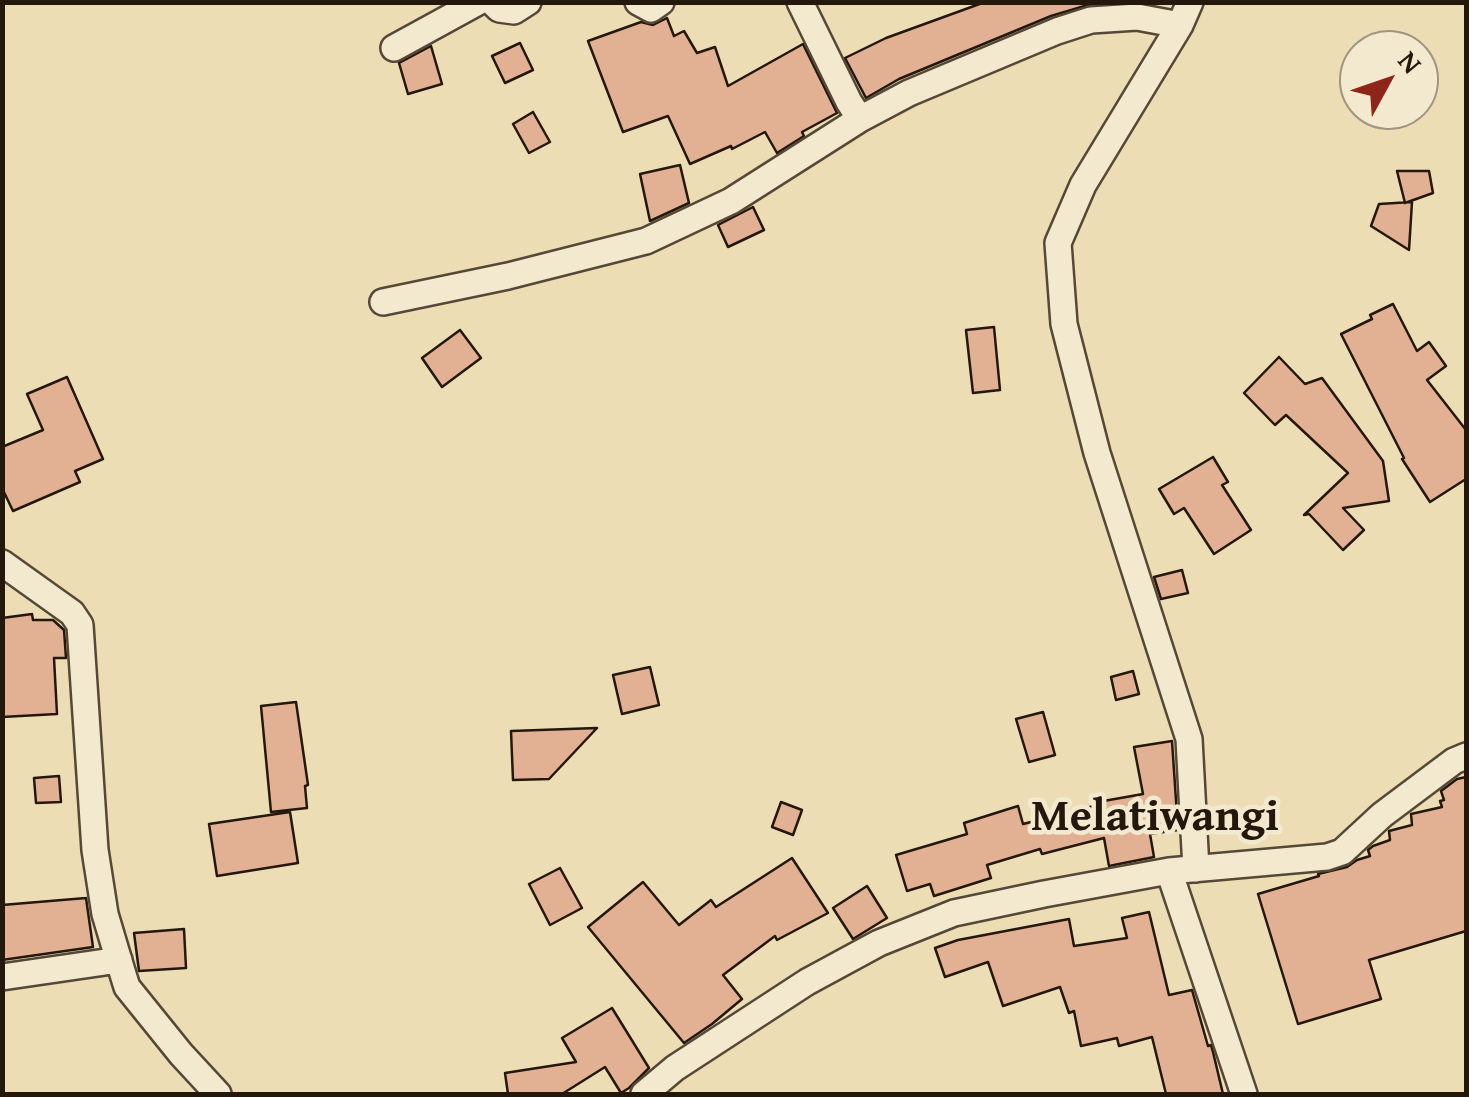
<!DOCTYPE html>
<style>
body{margin:0}
#map{position:relative;width:1469px;height:1097px;overflow:hidden;background:#ecddb5;font-family:"Gentium Book Plus",serif}
canvas{display:block}
.frame{position:absolute;inset:0;border:5px solid #24170c;pointer-events:none}
.north{position:absolute;left:1339px;top:30px;width:100px;height:100px;box-sizing:border-box;background:#f3e9cf;border:2px solid #a09581;border-radius:50%;rotate:50deg;font-size:28px;font-weight:700;line-height:40px;text-align:center;color:#24170c}
.north::after{content:'';display:block;margin:auto;width:35px;height:45px;background:#8f2418;clip-path:polygon(50% 0,100% 100%,50% 72%,0 100%)}
</style>
<div id="map">
<canvas width="1469" height="1097"></canvas>
<div class="frame"></div>
<div class="north">N</div>
</div>
<script>
const c = document.querySelector('canvas').getContext('2d');
c.lineJoin = 'round';
function paint(path, color) {
  c.fillStyle = color;
  c.fill(path, 'evenodd');
}
function shape(rows) {
  const path = new Path2D();
  for (const r of rows) {
    path.moveTo(r[0], r[1]);
    for (let i = 2; i < r.length; i += 2) path.lineTo(r[i], r[i + 1]);
  }
  return path;
}
function stroke(path, color, width, dash) {
  c.strokeStyle = color;
  c.lineWidth = width;
  c.lineCap = dash ? 'butt' : 'round';
  c.setLineDash(dash || []);
  c.stroke(path);
}
function label(font, color, halo, rows, align = 'center') {
  c.font = font + ' "Gentium Book Plus",serif';
  c.lineWidth = 9;
  c.setLineDash([]);
  c.textBaseline = 'middle';
  c.strokeStyle = halo;
  c.fillStyle = color;
  for (const [text, x, y, turn = 0] of rows) {
    c.save();
    c.translate(x, y);
    c.rotate((+turn || 0) * Math.PI / 180);
    c.textAlign = isNaN(turn) ? turn : align;
    if (halo) c.strokeText(text, 0, 0);
    c.fillText(text, 0, 0);
    c.restore();
  }
}
const building = shape([
 [985,2,1098,2,1051,16,899,79,866,98,845,58,886,38,985,2],
 [667,18,674,36,684,31,697,53,715,47,728,86,803,44,837,113,802,132,804,136,777,153,765,132,732,149,731,146,690,164,668,116,623,132,588,41,641,22,653,25,667,18],
 [520,43,533,70,505,83,492,56,520,43],
 [431,46,442,84,408,94,399,63,431,46],
 [533,112,550,142,529,153,513,124,533,112],
 [680,165,689,203,650,221,640,174,680,165],
 [1397,171,1429,171,1433,193,1405,203,1397,171],
 [1412,202,1409,250,1371,226,1379,204,1412,202],
 [753,207,764,230,728,247,718,225,753,207],
 [1393,304,1417,351,1429,342,1446,366,1427,380,1466,430,1466,479,1430,502,1402,459,1404,458,1341,334,1372,319,1370,315,1393,304],
 [994,327,1000,390,973,393,966,330,994,327],
 [460,330,481,358,442,387,422,358,460,330],
 [1279,357,1305,384,1322,378,1383,461,1389,501,1343,508,1364,530,1343,550,1309,514,1304,515,1348,473,1286,415,1275,425,1244,393,1279,357],
 [67,377,103,459,75,471,80,482,13,511,2,488,2,447,43,430,27,394,67,377],
 [1213,457,1228,482,1222,485,1251,530,1214,554,1184,508,1174,514,1159,489,1213,457],
 [1182,570,1188,593,1161,599,1154,577,1182,570],
 [32,614,33,620,53,620,64,630,66,658,54,658,57,714,2,717,2,618,32,614],
 [650,667,659,705,622,714,613,675,650,667],
 [1133,671,1139,694,1116,700,1111,677,1133,671],
 [296,702,308,785,305,786,307,808,271,812,261,706,296,702],
 [1043,712,1055,755,1029,762,1016,719,1043,712],
 [597,728,549,779,513,780,511,731,597,728],
 [1172,741,1178,830,1150,834,1154,857,1109,866,1104,838,1042,854,1040,849,987,865,991,878,934,896,930,884,907,891,896,855,967,834,964,823,1018,806,1023,824,1098,805,1098,802,1143,794,1134,747,1172,741],
 [59,776,61,802,36,803,34,778,59,776],
 [1466,777,1466,931,1369,960,1381,999,1298,1024,1258,894,1319,876,1318,874,1347,867,1357,860,1370,856,1368,850,1373,846,1390,840,1389,831,1412,825,1411,814,1442,807,1440,801,1444,800,1441,791,1457,779,1466,777],
 [781,802,802,810,793,835,772,827,781,802],
 [290,812,298,863,217,876,209,824,290,812],
 [792,858,828,913,777,940,775,936,723,975,742,999,712,1024,684,1043,588,927,643,882,679,925,711,900,716,907,792,858],
 [560,868,582,908,550,925,529,884,560,868],
 [867,886,887,918,853,939,833,908,867,886],
 [86,898,93,947,2,960,2,905,86,898],
 [1149,912,1169,995,1192,990,1208,1046,1211,1045,1213,1052,1223,1094,1166,1094,1152,1037,1119,1046,1117,1038,1081,1046,1074,1011,1069,1013,1060,987,1003,1006,988,962,945,977,935,948,958,940,1069,919,1074,946,1127,938,1122,918,1149,912],
 [184,929,186,968,139,971,134,933,184,929],
 [612,1008,649,1068,629,1088,621,1093,605,1067,562,1094,508,1094,505,1073,576,1062,562,1038,612,1008]
]);
const street = shape([
 [492,2,499,9,514,11,528,2],
 [638,2,651,9,661,2],
 [800,2,849,102,860,119],
 [1190,2,1180,25,1083,185,1058,243,1064,324,1097,453,1189,739,1196,869],
 [394,48,478,2],
 [383,302,508,276,646,241,731,201,860,119,909,93,1057,31,1091,20,1137,17,1180,25],
 [2,563,72,613,80,625,95,850,105,914,122,971,127,987,181,1054,218,1094],
 [1169,871,1244,1094],
 [2,977,119,960],
 [644,1094,675,1068,807,982,879,943,954,913,1044,894,1169,871,1327,857,1342,852,1382,815,1454,761,1466,756]
]);
const quarterNames = [
 ["Melatiwangi",1155,819]
];
paint(building, '#e2b093');
stroke(building, '#24170c', 2.5);
stroke(street, '#564836', 30);
stroke(street, '#f3e9cf', 25);
label('bold 45px', '#24170c', '#f3e9cf', quarterNames);
</script>
